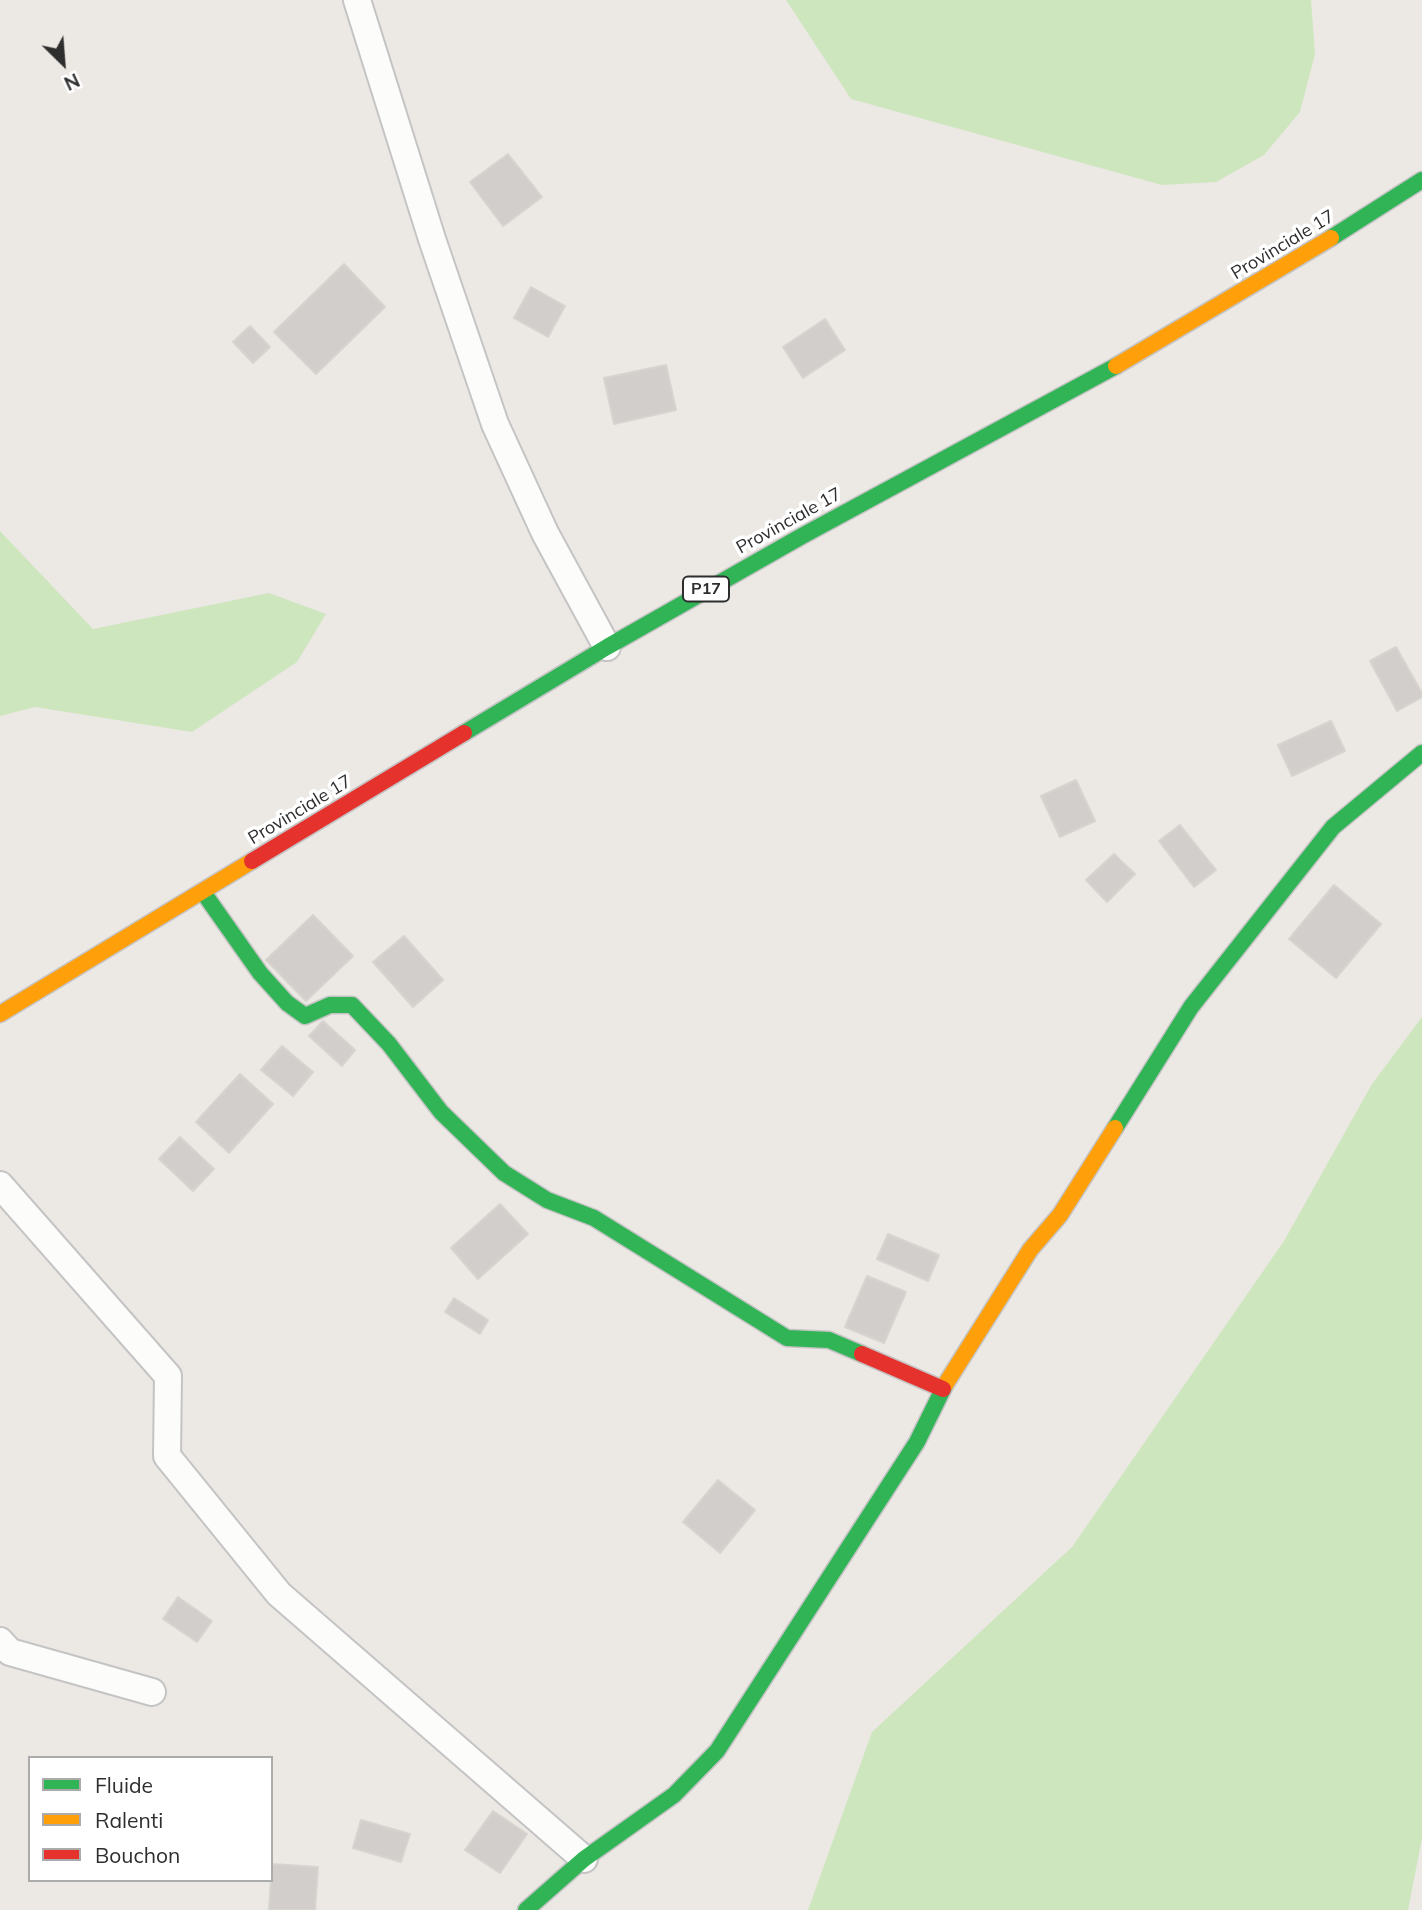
<!DOCTYPE html>
<style>
body{margin:0}
#map{position:relative;width:1422px;height:1910px;overflow:hidden;background:#ece8e4;font-family:Mulish,sans-serif}
canvas{display:block}
.legend{position:absolute;left:28px;top:1756px;width:245px;height:126px;box-sizing:border-box;background:#fff;border:2px solid #ababab;margin:0;padding:9px 12px;list-style:none;font-size:21px;color:#2e2e2e}
.legend li{display:flex;align-items:center;gap:14px;height:35px}
.legend b{width:35px;border:2px solid #ababab}
.north{position:absolute;left:28px;top:28px;width:70px;height:70px;-webkit-text-stroke:5px #fff;paint-order:stroke;rotate:155deg;font-size:19px;font-weight:700;line-height:28px;text-align:center;color:#2e2e2e}
.north::after{content:'';display:block;margin:auto;width:24px;height:32px;background:#2e2e2e;clip-path:polygon(50% 0,100% 100%,50% 72%,0 100%)}
</style>
<div id="map">
<canvas width="1422" height="1910"></canvas>
<ul class="legend">
<li><b style="height:9px;background:#30b455"></b>Fluide</li>
<li><b style="height:9px;background:#ff9f0a"></b>Ralenti</li>
<li><b style="height:9px;background:#e5322d"></b>Bouchon</li>
</ul>
<div class="north">N</div>
</div>
<script>
const c = document.querySelector('canvas').getContext('2d');
c.lineJoin = 'round';
function paint(path, color) {
  c.fillStyle = color;
  c.fill(path, 'evenodd');
}
function shape(rows) {
  const path = new Path2D();
  for (const r of rows) {
    path.moveTo(r[0], r[1]);
    for (let i = 2; i < r.length; i += 2) path.lineTo(r[i], r[i + 1]);
  }
  return path;
}
function stroke(path, color, width, dash) {
  c.strokeStyle = color;
  c.lineWidth = width;
  c.lineCap = dash ? 'butt' : 'round';
  c.setLineDash(dash || []);
  c.stroke(path);
}
function label(font, color, halo, rows, align = 'center') {
  c.font = font + ' Mulish,sans-serif';
  c.lineWidth = 7;
  c.setLineDash([]);
  c.textBaseline = 'middle';
  c.strokeStyle = halo;
  c.fillStyle = color;
  for (const [text, x, y, turn = 0] of rows) {
    c.save();
    c.translate(x, y);
    c.rotate((+turn || 0) * Math.PI / 180);
    c.textAlign = isNaN(turn) ? turn : align;
    if (halo) c.strokeText(text, 0, 0);
    c.fillText(text, 0, 0);
    c.restore();
  }
}
const green = shape([
 [786,0,1311,0,1315,54,1300,112,1264,155,1216,182,1162,185,851,99],
 [0,531,93,629,269,593,326,614,297,662,192,732,35,707,0,716],
 [1422,1017,1422,1838,1408,1910,808,1910,872,1732,1072,1547,1284,1241,1372,1084]
]);
const building = shape([
 [508,154,542,197,503,226,470,182,508,154],
 [344,264,385,307,316,374,274,332,344,264],
 [531,287,565,306,548,337,514,318,531,287],
 [825,319,845,350,803,378,783,347,825,319],
 [250,326,270,347,253,363,233,342,250,326],
 [666,365,676,410,614,424,604,378,666,365],
 [1396,647,1422,693,1422,697,1397,711,1370,661,1396,647],
 [1331,721,1345,751,1292,776,1278,745,1331,721],
 [1076,780,1095,821,1060,837,1041,796,1076,780],
 [1180,825,1216,870,1194,887,1159,841,1180,825],
 [1114,854,1135,874,1107,902,1086,880,1114,854],
 [1334,885,1381,924,1336,978,1289,939,1334,885],
 [313,915,353,956,306,1001,266,960,313,915],
 [404,936,443,980,413,1007,373,962,404,936],
 [323,1021,355,1050,342,1066,309,1036,323,1021],
 [282,1046,313,1072,293,1096,261,1070,282,1046],
 [240,1074,273,1104,229,1153,196,1122,240,1074],
 [180,1137,214,1169,193,1191,159,1159,180,1137],
 [500,1204,528,1234,478,1279,451,1248,500,1204],
 [888,1234,939,1255,928,1281,877,1259,888,1234],
 [867,1276,906,1292,884,1343,845,1327,867,1276],
 [454,1298,488,1320,480,1334,445,1312,454,1298],
 [718,1480,755,1510,720,1553,683,1522,718,1480],
 [178,1597,212,1621,197,1642,163,1619,178,1597],
 [493,1811,527,1834,500,1873,465,1850,493,1811],
 [361,1820,410,1834,401,1862,353,1848,361,1820],
 [272,1864,318,1867,315,1910,269,1910,272,1864]
]);
const street = shape([
 [357,0,432,239,495,424,545,533,607,647],
 [0,1185,168,1376,167,1456,279,1594,584,1859],
 [0,1641,10,1652,152,1692]
]);
const fast = shape([
 [1331,238,1422,180],
 [464,733,607,647,802,536,1116,366],
 [203,892,260,973,287,1003,305,1016,330,1005,352,1005,389,1044,441,1112,504,1173,547,1200,594,1218,787,1338,829,1340,862,1354],
 [1115,1128,1191,1007,1333,827,1422,753],
 [526,1910,584,1859,674,1795,717,1751,917,1442,945,1385]
]);
const slow = shape([
 [1116,366,1331,238],
 [0,1014,252,861],
 [945,1385,1030,1250,1060,1215,1115,1128]
]);
const jam = shape([
 [252,861,464,733],
 [862,1354,943,1389]
]);
const shields = [
 [706,589,46]
];
const shieldNames = [
 ["P17",706,589]
];
const streetNames = [
 ["Provinciale 17",1283,245,-31],
 ["Provinciale 17",789,521,-29],
 ["Provinciale 17",300,810,-31]
];
paint(green, '#cee6be');
paint(building, '#d1cecb');
stroke(building, '#d7d4d0', 2);
stroke(street, '#c5c4c5', 30);
stroke(fast, '#c5c4c5', 19);
stroke(slow, '#c5c4c5', 19);
stroke(jam, '#c5c4c5', 19);
stroke(street, '#fcfcfb', 26);
stroke(fast, '#30b455', 16);
stroke(slow, '#ff9f0a', 16);
stroke(jam, '#e5322d', 16);
for (const [x, y, w] of shields) {
  const box = new Path2D();
  box.roundRect(x - w / 2, y - 12.5, w, 25, 5);
  c.fillStyle = '#fff';
  c.fill(box);
  stroke(box, '#2e2e2e', 2);
}
label('bold 16px', '#2e2e2e', null, shieldNames);
label('18px', '#2e2e2e', '#fff', streetNames);
</script>
